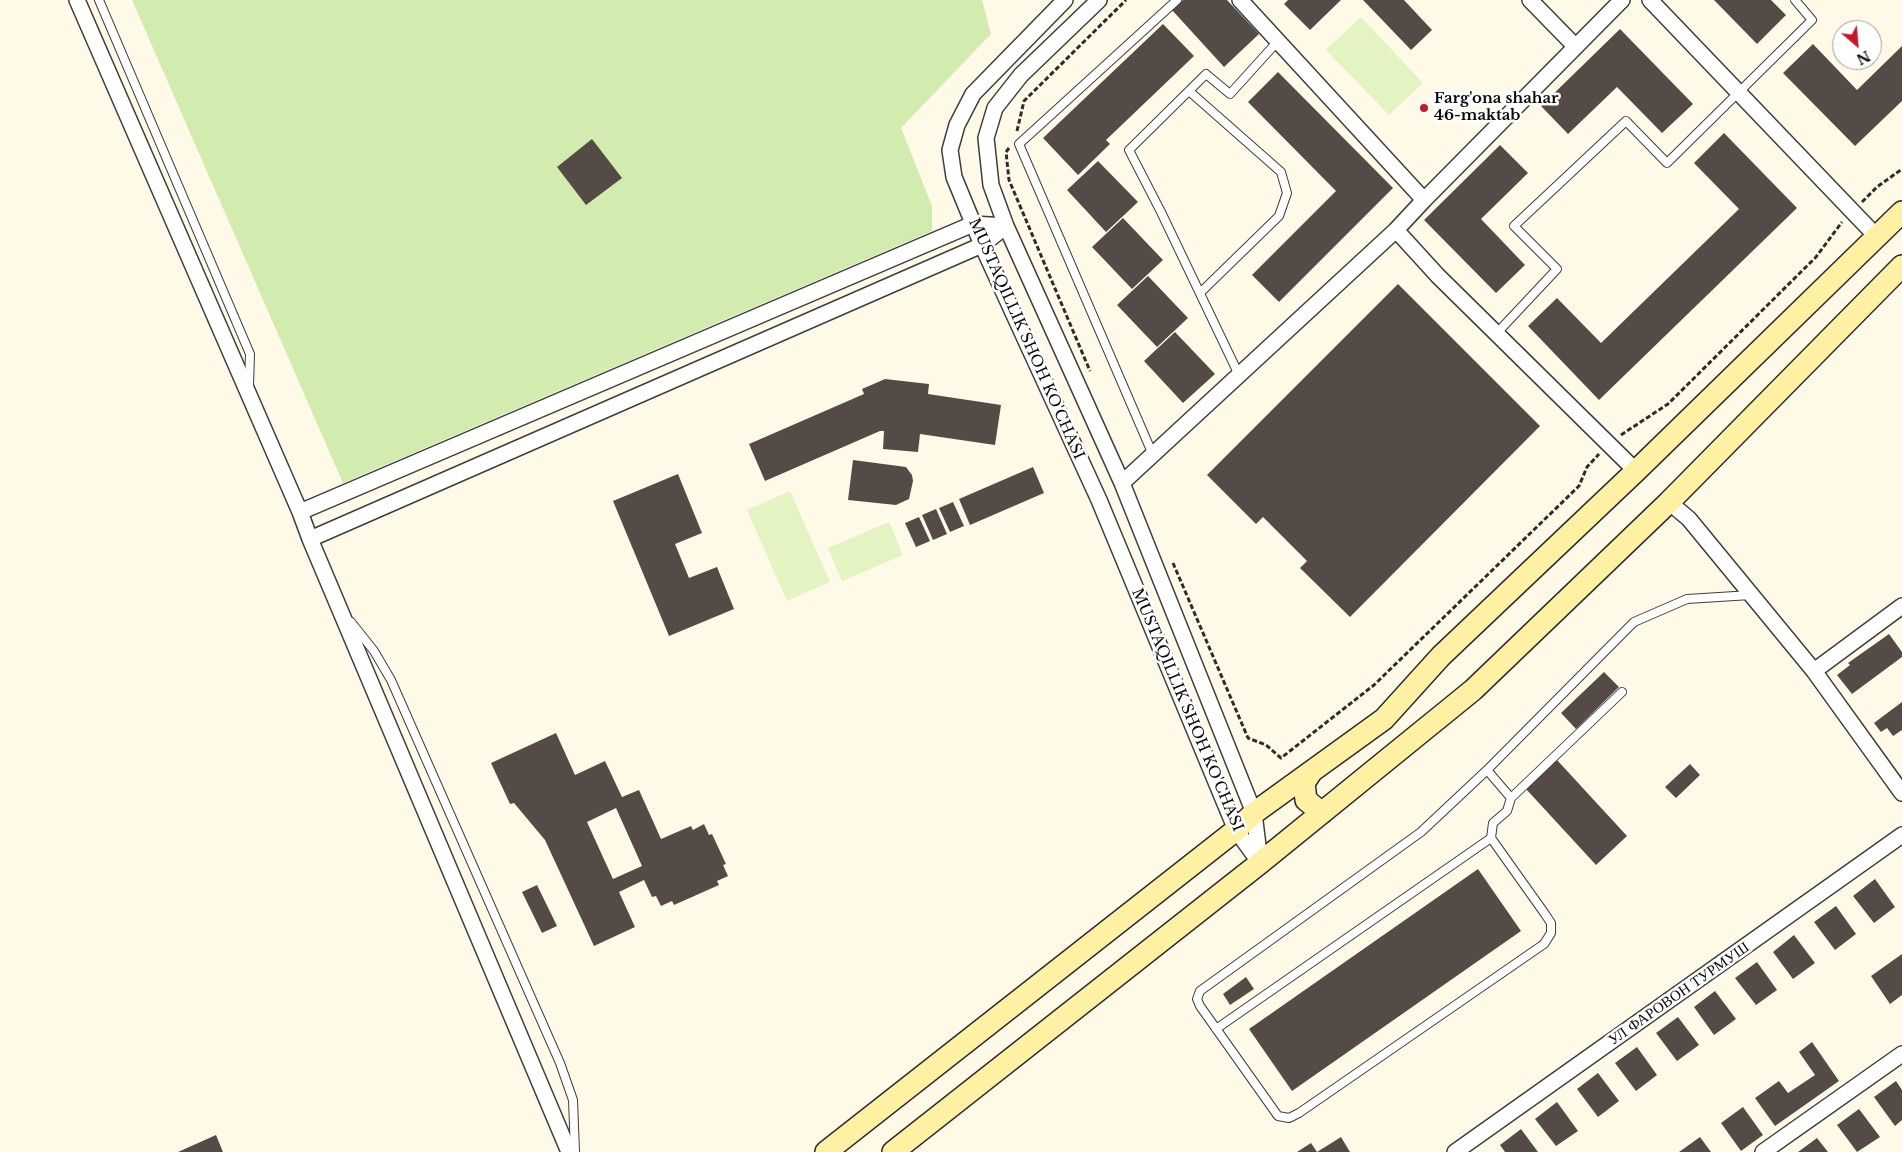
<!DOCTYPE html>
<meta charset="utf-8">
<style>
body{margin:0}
#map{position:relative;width:1902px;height:1152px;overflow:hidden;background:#fffae8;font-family:"Libre Baskerville",serif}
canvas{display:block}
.north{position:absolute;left:1832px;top:20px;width:50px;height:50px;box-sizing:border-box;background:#fff;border:1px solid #9d9d9d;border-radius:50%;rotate:153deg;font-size:14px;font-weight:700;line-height:20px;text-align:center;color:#0b0b0b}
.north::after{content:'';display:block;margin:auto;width:18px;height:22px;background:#c51928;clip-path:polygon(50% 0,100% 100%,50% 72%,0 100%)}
</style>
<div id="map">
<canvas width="1902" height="1152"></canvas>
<div class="north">N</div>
</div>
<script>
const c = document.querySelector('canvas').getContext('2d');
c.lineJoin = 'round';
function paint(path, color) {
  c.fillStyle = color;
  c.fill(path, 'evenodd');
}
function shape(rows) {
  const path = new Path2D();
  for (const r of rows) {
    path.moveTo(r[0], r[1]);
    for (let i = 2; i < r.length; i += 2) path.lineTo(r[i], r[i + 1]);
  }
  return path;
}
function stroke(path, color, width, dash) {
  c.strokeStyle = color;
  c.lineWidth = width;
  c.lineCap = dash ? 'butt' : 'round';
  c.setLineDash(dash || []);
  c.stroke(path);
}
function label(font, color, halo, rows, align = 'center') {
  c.font = font + ' "Libre Baskerville",serif';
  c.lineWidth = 5;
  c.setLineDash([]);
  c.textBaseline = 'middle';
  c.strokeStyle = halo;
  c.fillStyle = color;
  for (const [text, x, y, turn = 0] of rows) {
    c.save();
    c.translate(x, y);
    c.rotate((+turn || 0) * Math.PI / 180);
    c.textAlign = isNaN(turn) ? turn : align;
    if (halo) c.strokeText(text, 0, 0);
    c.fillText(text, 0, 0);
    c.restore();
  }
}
const green = shape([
 [132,0,982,0,991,34,901,128,932,206,932,231,343,483]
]);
const pitch = shape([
 [1361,17,1423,83,1389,115,1326,50],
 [790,491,830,582,787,601,747,510],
 [889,522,903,555,842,581,828,548]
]);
const building = shape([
 [1183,0,1227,0,1259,34,1224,67,1172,10],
 [1288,0,1341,0,1310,30,1284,4],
 [1363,0,1404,0,1432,30,1411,50],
 [1714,0,1771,0,1786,15,1757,44],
 [1163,24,1194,56,1106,140,1110,144,1078,175,1043,138],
 [1620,29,1693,104,1662,133,1617,87,1568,134,1541,106],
 [1813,44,1857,90,1902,46,1902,101,1855,146,1783,73],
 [1278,72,1393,188,1279,302,1252,275,1336,191,1248,102],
 [1724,133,1797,208,1599,400,1528,326,1557,298,1601,343,1739,209,1694,163],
 [592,139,622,178,586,205,557,167],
 [1500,145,1528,173,1481,219,1525,265,1496,293,1424,220],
 [1098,161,1138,202,1106,232,1067,190],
 [1123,218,1163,260,1132,289,1092,247],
 [1148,276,1188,318,1157,347,1117,305],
 [1398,284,1540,426,1350,617,1300,568,1307,561,1263,517,1256,524,1207,475],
 [1175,332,1215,374,1183,403,1144,361],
 [885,379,929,384,928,394,1001,405,995,445,920,434,918,452,883,449,884,431,880,431,765,481,749,444,864,394,862,389],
 [853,460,906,467,912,475,913,481,909,499,896,505,848,500],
 [1033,467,1044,493,970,525,959,499],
 [678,474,702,533,675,544,689,578,717,567,734,609,669,636,613,501],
 [953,502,964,526,950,532,939,508],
 [936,509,947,534,933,540,922,515],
 [919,517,930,541,916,547,905,523],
 [1889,634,1902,652,1902,657,1852,694,1837,675,1850,665,1848,663],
 [1604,672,1619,687,1576,729,1561,713],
 [1902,702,1902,730,1893,736,1887,728,1881,732,1874,723],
 [556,733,575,775,605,761,622,797,639,790,661,839,691,826,693,830,704,824,709,835,712,834,726,864,723,865,728,876,717,881,719,885,674,905,672,901,661,906,656,896,652,897,644,880,619,892,635,927,594,946,545,840,514,803,510,804,491,763],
 [616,808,642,866,613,879,587,822],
 [1557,760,1627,836,1596,865,1526,789],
 [1690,764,1700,775,1676,798,1665,787],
 [1478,869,1521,931,1292,1091,1249,1029],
 [1875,879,1895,907,1874,923,1853,896],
 [537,885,557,926,542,933,522,892],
 [1836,906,1856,934,1835,950,1814,922],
 [1794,935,1815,963,1793,979,1773,952],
 [1902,954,1902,995,1890,1004,1871,976],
 [1757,962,1777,990,1756,1005,1735,978],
 [1246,977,1254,989,1230,1005,1223,994],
 [1715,991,1736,1019,1714,1035,1694,1007],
 [1678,1017,1699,1045,1677,1061,1656,1033],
 [1812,1042,1839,1081,1775,1126,1755,1098,1779,1081,1788,1093,1815,1075,1799,1052],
 [1637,1047,1657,1075,1636,1091,1615,1063],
 [1598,1073,1619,1101,1598,1117,1577,1089],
 [1896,1081,1902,1090,1902,1120,1895,1126,1874,1097],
 [1557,1102,1578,1131,1556,1146,1535,1119],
 [1743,1107,1763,1135,1741,1151,1721,1123],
 [1859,1109,1880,1137,1857,1152,1837,1125],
 [1521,1129,1538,1152,1505,1152,1500,1145],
 [216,1135,223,1152,178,1152],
 [1341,1137,1350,1152,1297,1152,1311,1143,1317,1152],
 [1700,1137,1711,1152,1679,1152],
 [1817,1138,1828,1152,1798,1152]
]);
const path = shape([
 [1017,131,1024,101,1126,0],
 [1009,148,1006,152,1009,180,1090,371],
 [1862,202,1877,187,1902,169],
 [1621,435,1668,404,1816,257,1842,222],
 [1173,563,1248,738,1266,745,1281,758,1374,685,1579,486,1587,467,1599,454]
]);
const lane = shape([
 [99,0,250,354,249,385],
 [1189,91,1281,172,1287,193,1279,216,1200,293],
 [1496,334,1557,269,1514,226,1626,121,1667,163,1812,20,1795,0],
 [1239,375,1161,212,1129,150,1206,74,1230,94,1278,41],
 [1153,455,1019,144,1177,0],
 [351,622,374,651,391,680,560,1063,573,1100,575,1152],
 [1487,770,1511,798,1507,811,1493,823,1491,838,1545,914,1551,923,1551,933,1544,944,1299,1113,1289,1118,1278,1116,1200,1006,1197,999,1200,991,1421,832,1487,770,1634,622,1687,599,1751,595],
 [1511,798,1622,692],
 [1216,1029,1491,838]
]);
const street = shape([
 [77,0,300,512,310,539,569,1152],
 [1065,0,973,94,957,125,950,150,954,177,982,245,1099,500,1236,830,1260,863],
 [1099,0,1021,75,995,108,986,138,991,185,1006,226,1122,483,1254,813,1260,862],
 [1530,0,1575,46],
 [1650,0,1877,237],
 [1424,200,1622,0],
 [1396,230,1438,276,1636,471],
 [1122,483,1396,230,1424,200,1240,0],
 [1669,502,1689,519,1814,671,1902,793],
 [300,512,973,224,1006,226],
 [310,539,982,245,1006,226],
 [1814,671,1902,606],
 [1455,1152,1902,835],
 [1763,1152,1902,1054]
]);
const secondary = shape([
 [1312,771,1304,783,1306,800,1322,813],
 [826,1152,1236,830,1254,813,1384,719,1441,656,1636,471,1902,212],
 [893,1152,1260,863,1473,690,1669,502,1902,266]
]);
const markers = [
 [1424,108,5,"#c51928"]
];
const poiNames = [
 ["Farg'ona shahar",1434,99],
 ["46-maktab",1434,116]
];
const streetNames = [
 ["MUSTAQILLIK SHOH KO'CHASI",1026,339,66],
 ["MUSTAQILLIK SHOH KO'CHASI",1187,710,67],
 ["УЛ ФАРОВОН ТУРМУШ",1679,994,-35]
];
paint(green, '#d2ecaf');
paint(pitch, '#e4f3c2');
paint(building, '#544b46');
stroke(lane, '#3e3e3e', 10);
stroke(street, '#3e3e3e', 18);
stroke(secondary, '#2d2d2d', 24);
stroke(path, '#2d2d2d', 3, [5, 2.5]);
stroke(lane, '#fff', 8);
stroke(street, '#fff', 15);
stroke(secondary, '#fff1a3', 21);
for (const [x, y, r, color] of markers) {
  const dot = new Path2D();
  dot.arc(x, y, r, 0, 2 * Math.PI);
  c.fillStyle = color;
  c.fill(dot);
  stroke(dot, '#fff', 2);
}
label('bold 15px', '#0b0b0b', '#fff', poiNames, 'left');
label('15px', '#0b0b0b', '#fff', streetNames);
</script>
